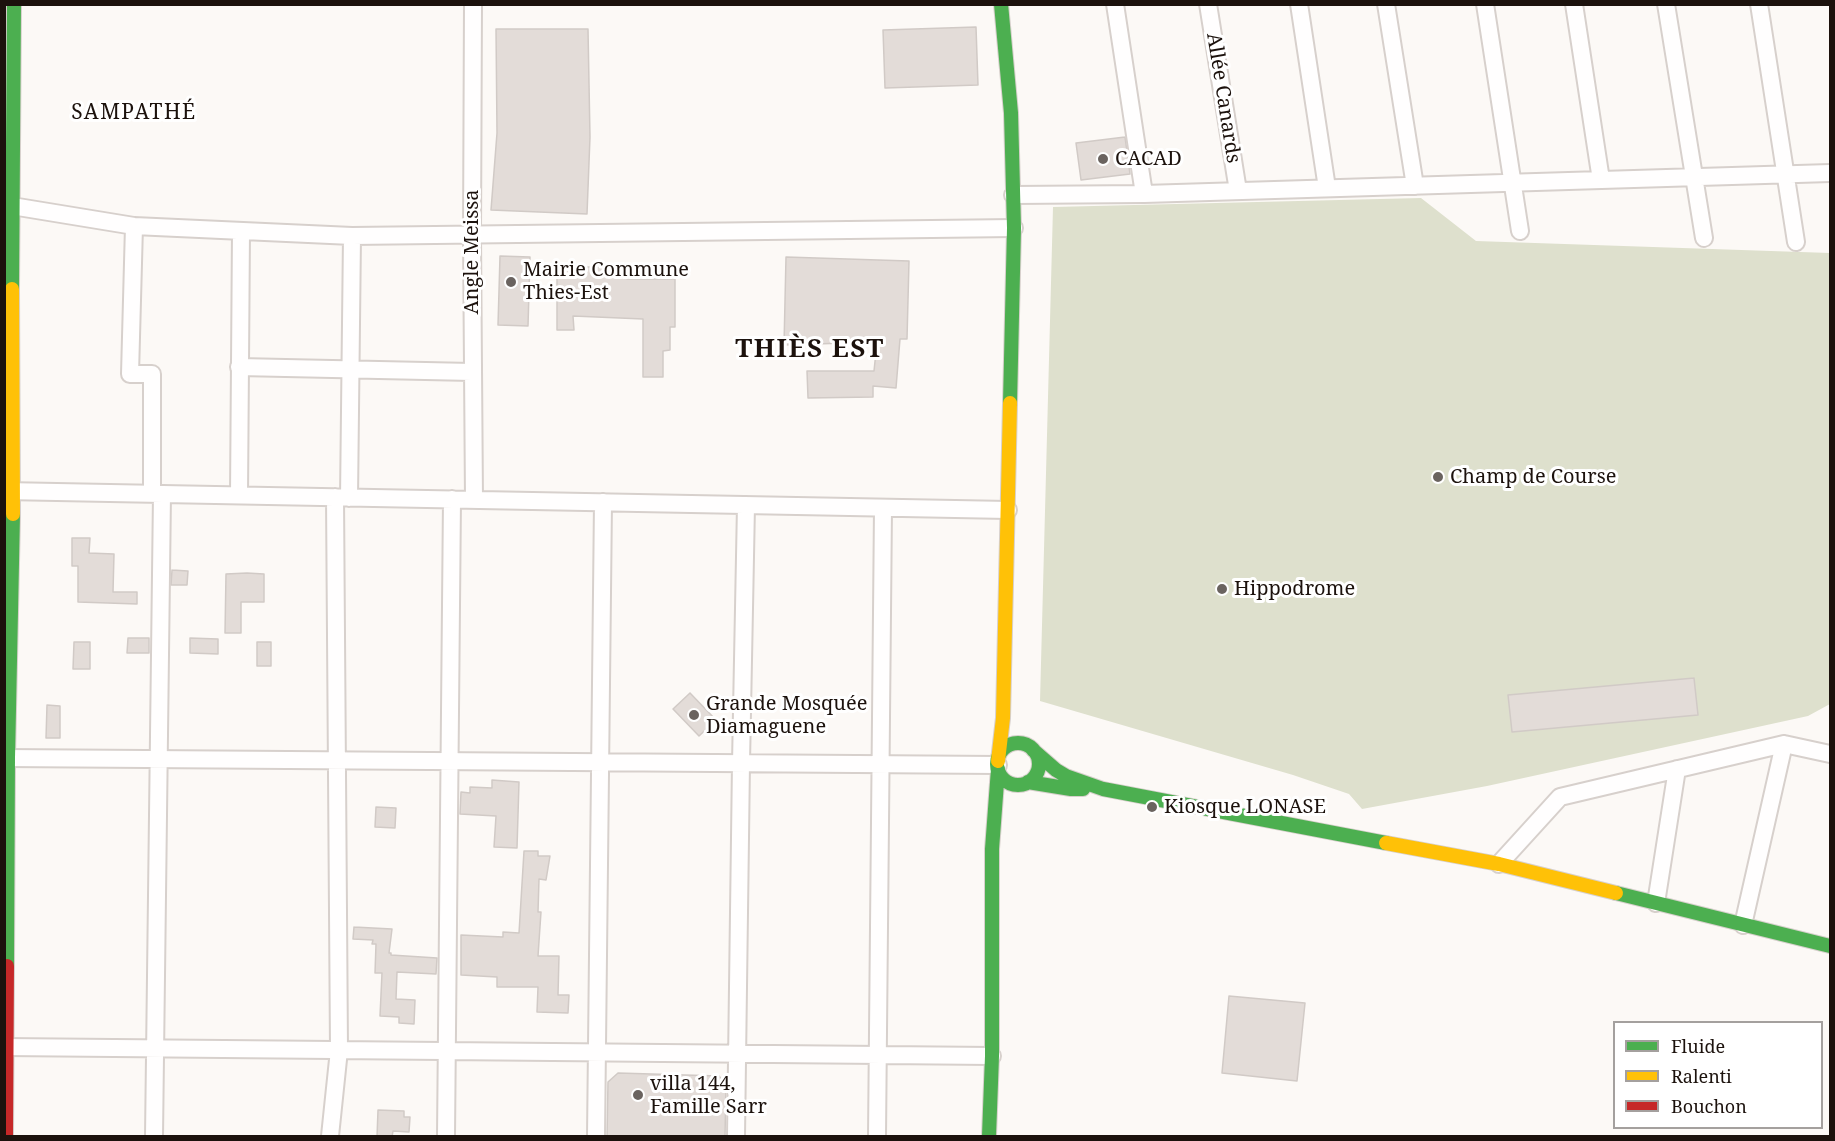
<!DOCTYPE html>
<meta charset="utf-8">
<style>
body{margin:0}
#map{position:relative;width:1835px;height:1141px;overflow:hidden;background:#fcf9f6;font-family:"Noto Serif",serif}
canvas{display:block}
.frame{position:absolute;inset:0;border:6px solid #1c120d;pointer-events:none}
.legend{position:absolute;left:1613px;top:1021px;width:210px;height:108px;box-sizing:border-box;background:#fff;border:2px solid #a4a09e;margin:0;padding:8px 10px;list-style:none;font-size:18px;color:#1c120d}
.legend li{display:flex;align-items:center;gap:12px;height:30px}
.legend b{width:30px;border:2px solid #a4a09e}
</style>
<div id="map">
<canvas width="1835" height="1141"></canvas>
<div class="frame"></div>
<ul class="legend">
<li><b style="height:8px;background:#4caf50"></b>Fluide</li>
<li><b style="height:8px;background:#ffc107"></b>Ralenti</li>
<li><b style="height:8px;background:#c62828"></b>Bouchon</li>
</ul>
</div>
<script>
const c = document.querySelector('canvas').getContext('2d');
c.lineJoin = 'round';
function paint(path, color) {
  c.fillStyle = color;
  c.fill(path, 'evenodd');
}
function shape(rows) {
  const path = new Path2D();
  for (const r of rows) {
    if (r.length === 3) {
      path.moveTo(r[0] + r[2], r[1]);
      path.arc(r[0], r[1], r[2], 0, 2 * Math.PI);
      continue;
    }
    path.moveTo(r[0], r[1]);
    for (let i = 2; i < r.length; i += 2) path.lineTo(r[i], r[i + 1]);
  }
  return path;
}
function stroke(path, color, width, dash) {
  c.strokeStyle = color;
  c.lineWidth = width;
  c.lineCap = dash ? 'butt' : 'round';
  c.setLineDash(dash || []);
  c.stroke(path);
}
function label(font, color, halo, rows, align = 'center') {
  c.font = font + ' "Noto Serif",serif';
  c.lineWidth = 6;
  c.setLineDash([]);
  c.textBaseline = 'middle';
  c.strokeStyle = halo;
  c.fillStyle = color;
  for (const [text, x, y, turn = 0] of rows) {
    c.save();
    c.translate(x, y);
    c.rotate((+turn || 0) * Math.PI / 180);
    c.textAlign = isNaN(turn) ? turn : align;
    if (halo) c.strokeText(text, 0, 0);
    c.fillText(text, 0, 0);
    c.restore();
  }
}
const green = shape([
 [1421,198,1476,241,1830,253,1830,704,1808,716,1487,786,1362,809,1349,794,1293,775,1040,701,1053,207]
]);
const building = shape([
 [976,27,978,85,885,88,883,30,976,27],
 [496,29,588,29,590,137,587,214,491,210,497,133,496,29],
 [1125,137,1130,174,1081,180,1076,143,1125,137],
 [500,256,530,257,528,326,498,325,500,256],
 [786,257,909,261,907,339,900,339,896,388,873,386,873,397,808,398,807,371,874,371,877,342,784,345,786,257],
 [557,267,627,267,627,279,675,279,675,327,670,327,670,350,663,351,663,377,643,377,643,319,573,316,574,330,557,330,557,267],
 [72,538,90,538,89,553,114,554,113,592,137,592,137,604,78,602,78,566,72,566,72,538],
 [172,570,188,571,187,585,171,585,172,570],
 [247,573,264,574,264,602,241,602,241,633,225,633,226,574,247,573],
 [128,638,149,638,149,653,127,653,128,638],
 [190,638,218,639,218,654,190,653,190,638],
 [74,642,90,642,90,669,73,669,74,642],
 [257,642,271,642,271,666,257,666,257,642],
 [1694,678,1698,715,1512,732,1508,695,1694,678],
 [690,693,716,720,699,736,673,709,690,693],
 [47,705,60,706,60,738,46,738,47,705],
 [492,780,519,782,517,848,494,847,496,816,460,814,461,792,470,793,470,787,492,788,492,780],
 [376,807,396,808,395,828,375,827,376,807],
 [524,851,538,851,538,856,550,856,546,880,539,879,538,912,541,912,538,956,559,956,558,995,569,995,568,1013,537,1012,538,987,497,987,497,977,461,975,461,935,503,937,503,932,519,933,524,851],
 [354,927,392,929,389,953,391,953,391,955,437,958,436,974,397,972,396,999,415,1000,414,1024,399,1023,399,1017,380,1016,382,973,375,973,376,944,372,944,373,940,353,939,354,927],
 [1229,996,1305,1003,1297,1081,1222,1073,1229,996],
 [618,1073,719,1076,726,1085,725,1137,607,1137,608,1082,618,1073],
 [378,1110,404,1111,404,1117,410,1117,409,1132,393,1131,392,1137,377,1137,378,1110]
]);
const street = shape([
 [473,4,472,235,474,500],
 [1115,4,1144,194],
 [1208,4,1238,191],
 [1299,4,1327,188],
 [1386,4,1415,186],
 [1485,4,1520,231],
 [1574,4,1601,180],
 [1666,4,1704,238],
 [1759,4,1796,242],
 [1013,195,1144,194,1830,173],
 [12,206,134,226,352,236,1014,228],
 [134,226,130,374,152,374,152,494],
 [239,367,472,372],
 [4,491,1008,510],
 [239,495,241,231],
 [349,498,352,236],
 [4,758,998,765],
 [1499,864,1560,797,1784,744,1830,754],
 [1656,903,1677,769],
 [1743,925,1784,744],
 [4,1047,992,1056],
 [154,1136,162,494],
 [330,1136,339,1050,335,497],
 [446,1136,452,499],
 [596,1136,603,502],
 [736,1136,741,763,746,505],
 [877,1136,883,508]
]);
const fast = shape([
 [1001,4,1011,113,1014,228,1010,403],
 [12,289,14,4],
 [1018,764,21],
 [1033,750,1056,770,1066,776,1103,789,1386,843],
 [1028,782,1071,789,1083,789],
 [1616,893,1830,946],
 [7,966,8,758,13,514],
 [989,1136,992,1056,992,849,998,769]
]);
const slow = shape([
 [12,289,13,514],
 [998,761,1003,718,1010,403],
 [1386,843,1499,864,1616,893]
]);
const jam = shape([
 [6,1136,7,966]
]);
const markers = [
 [1103,159,6,"#6a635f"],
 [511,282,6,"#6a635f"],
 [1438,477,6,"#6a635f"],
 [1222,589,6,"#6a635f"],
 [694,715,6,"#6a635f"],
 [1152,807,6,"#6a635f"],
 [638,1095,6,"#6a635f"]
];
const streetNames = [
 ["Allée Canards",1223,98,81],
 ["Angle Meissa",472,252,-90]
];
const poiNames = [
 ["CACAD",1115,159],
 ["Mairie Commune",523,270],
 ["Thies-Est",523,293],
 ["Champ de Course",1450,477],
 ["Hippodrome",1234,589],
 ["Grande Mosquée",706,704],
 ["Diamaguene",706,727],
 ["Kiosque LONASE",1164,807],
 ["villa 144,",650,1084],
 ["Famille Sarr",650,1107]
];
const neighbourhoodNames = [
 ["SAMPATHÉ",134,113]
];
const districtNames = [
 ["THIÈS EST",810,350]
];
paint(green, '#dee0cd');
paint(building, '#e3dcd8');
stroke(building, '#d1cac6', 1.5);
stroke(street, '#d7d0cc', 20);
stroke(fast, '#d7d0cc', 16);
stroke(slow, '#d7d0cc', 16);
stroke(jam, '#d7d0cc', 16);
stroke(street, '#fffefe', 16);
stroke(fast, '#4caf50', 14);
stroke(slow, '#ffc107', 14);
stroke(jam, '#c62828', 14);
for (const [x, y, r, color] of markers) {
  const dot = new Path2D();
  dot.arc(x, y, r, 0, 2 * Math.PI);
  c.fillStyle = color;
  c.fill(dot);
  stroke(dot, '#fff', 2);
}
label('20px', '#1c120d', '#fff', streetNames);
label('20px', '#1c120d', '#fff', poiNames, 'left');
c.letterSpacing = '1.5px';
label('21px', '#1c120d', '#fff', neighbourhoodNames);
c.letterSpacing = '0px';
c.letterSpacing = '1.5px';
label('bold 26px', '#1c120d', '#fff', districtNames);
c.letterSpacing = '0px';
</script>
